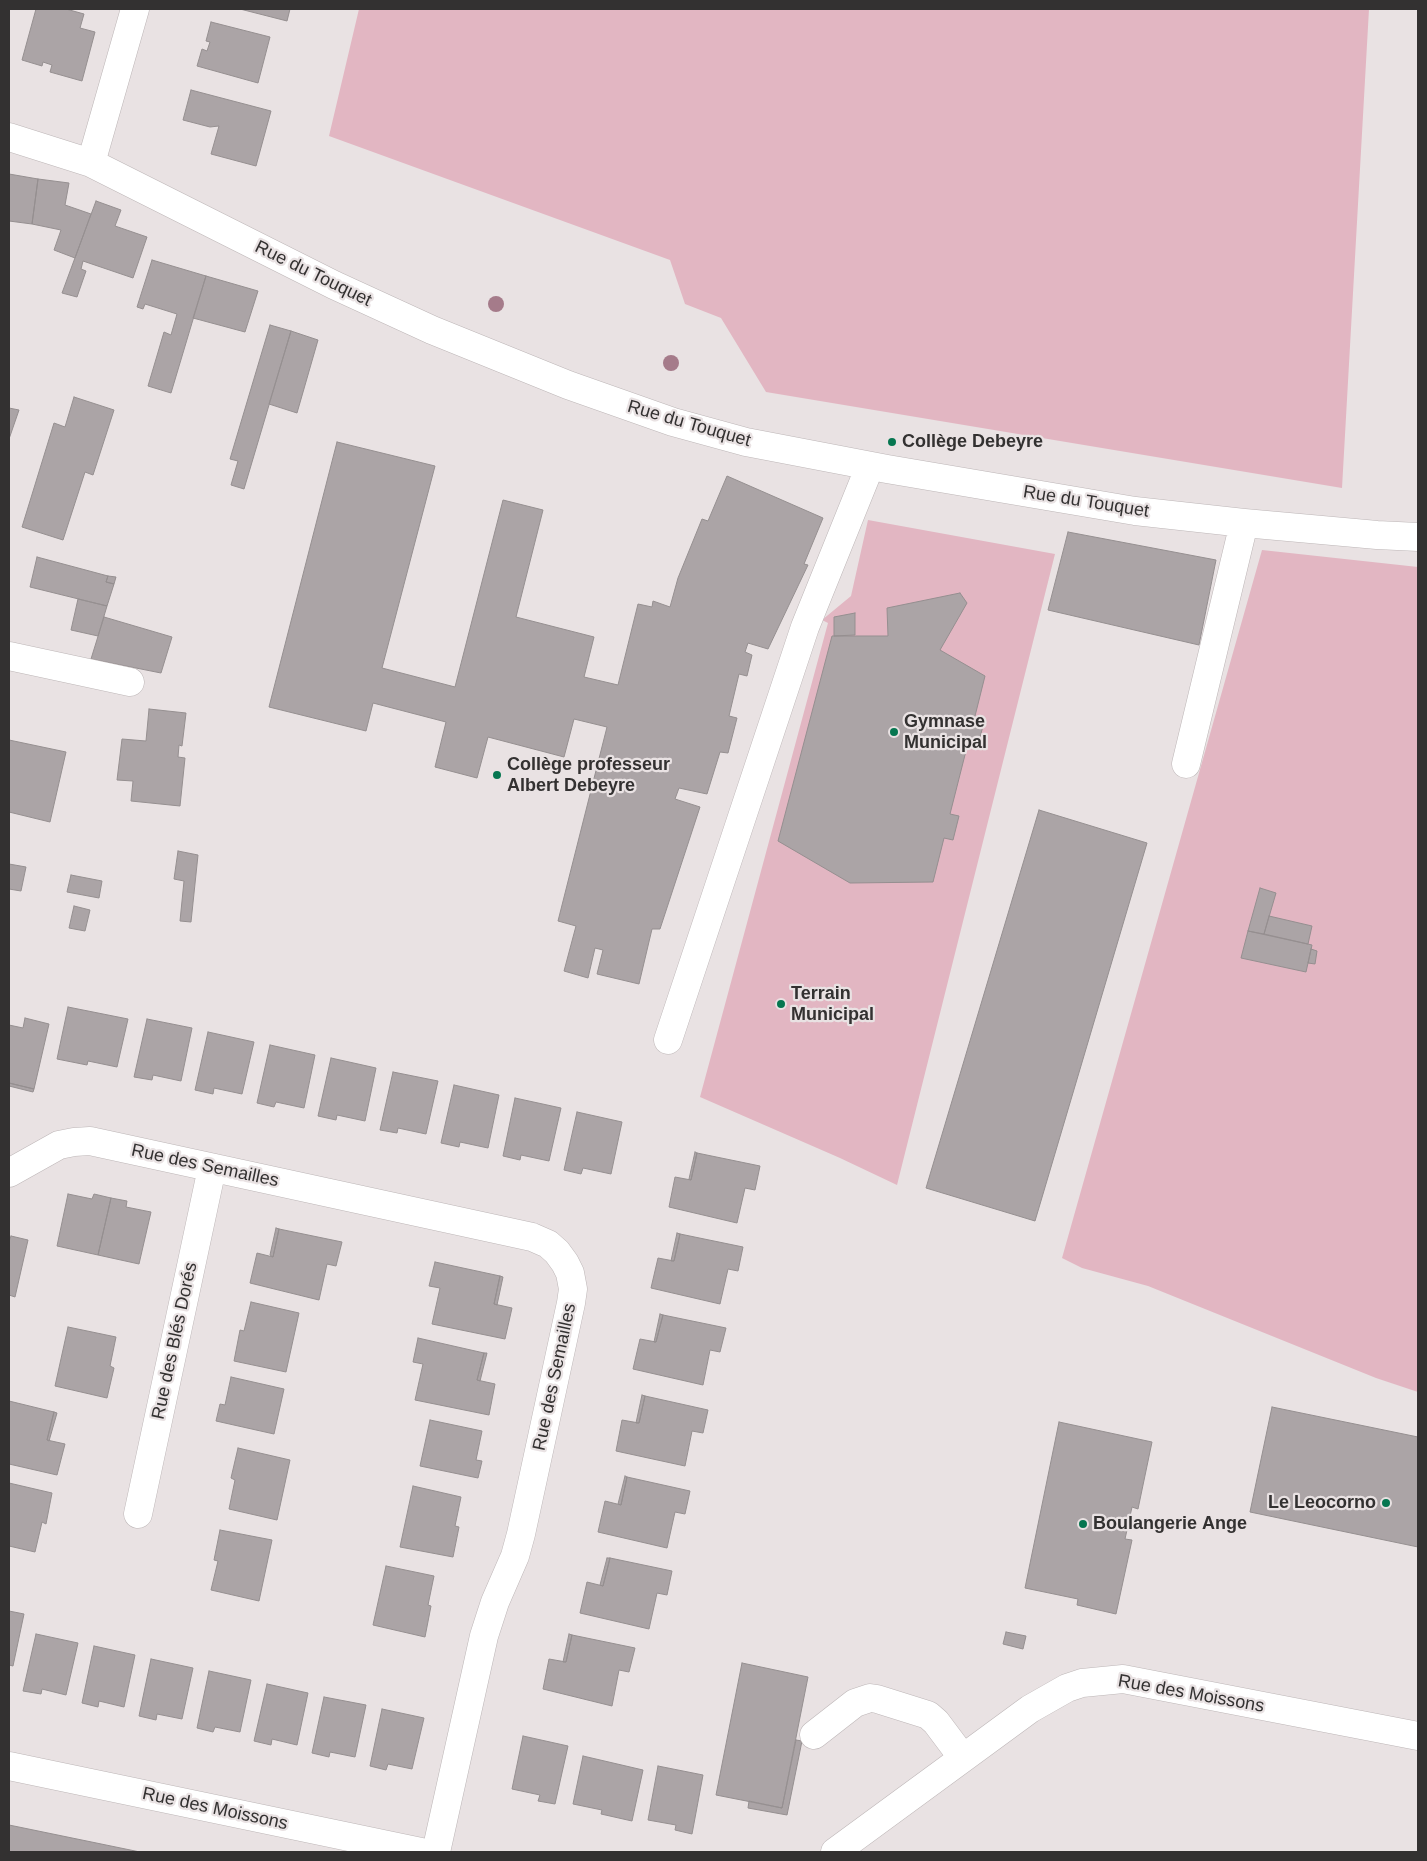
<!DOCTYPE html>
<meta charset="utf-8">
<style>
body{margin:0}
#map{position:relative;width:1427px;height:1861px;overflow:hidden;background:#e9e2e3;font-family:Arial,sans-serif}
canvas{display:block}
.frame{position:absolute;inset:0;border:10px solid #333131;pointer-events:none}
</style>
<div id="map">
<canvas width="1427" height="1861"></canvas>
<div class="frame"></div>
</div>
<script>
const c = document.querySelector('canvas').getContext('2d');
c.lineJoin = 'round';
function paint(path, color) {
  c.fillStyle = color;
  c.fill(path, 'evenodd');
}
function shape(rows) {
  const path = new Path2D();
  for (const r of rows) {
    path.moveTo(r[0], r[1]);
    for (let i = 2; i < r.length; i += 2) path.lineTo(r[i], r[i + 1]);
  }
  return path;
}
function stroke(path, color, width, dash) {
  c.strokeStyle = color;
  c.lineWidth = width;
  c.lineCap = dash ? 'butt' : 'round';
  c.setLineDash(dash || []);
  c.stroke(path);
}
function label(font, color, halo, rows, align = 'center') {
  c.font = font + ' Arial,sans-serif';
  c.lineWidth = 4.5;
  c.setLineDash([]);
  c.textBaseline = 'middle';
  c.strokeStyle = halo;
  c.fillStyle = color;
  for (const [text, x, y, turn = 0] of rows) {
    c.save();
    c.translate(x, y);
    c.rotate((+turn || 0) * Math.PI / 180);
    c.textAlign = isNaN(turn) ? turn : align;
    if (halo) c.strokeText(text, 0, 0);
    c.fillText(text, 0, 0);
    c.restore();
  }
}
const green = shape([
 [359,9,1369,9,1342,488,766,392,721,318,685,304,670,260,329,136],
 [868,520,1055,554,897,1185,840,1158,700,1097,828,623,822,620,851,596],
 [1262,550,1418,567,1418,1392,1376,1378,1148,1286,1082,1268,1062,1258]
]);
const building = shape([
 [36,9,66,9,84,14,80,28,95,32,82,81,50,72,52,65,43,62,42,66,22,60,36,9],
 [240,9,290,9,287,21,240,9],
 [211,22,270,37,258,83,197,66,202,49,207,51,210,42,206,41,211,22],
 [191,90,271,111,256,166,211,154,219,126,210,127,183,120,191,90],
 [9,174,38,179,32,224,9,221,9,174],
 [38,179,69,183,65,205,91,214,75,258,54,250,61,230,32,224,38,179],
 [96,201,121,210,115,226,147,237,133,278,83,261,81,269,86,271,77,297,62,293,96,201],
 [152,260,206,276,171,393,148,386,164,332,171,335,177,314,145,304,143,309,137,307,152,260],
 [206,276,258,291,245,332,193,318,206,276],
 [270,325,291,331,244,489,231,485,238,461,230,459,270,325],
 [291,331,318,340,297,413,269,404,291,331],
 [74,397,114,410,93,475,85,472,63,540,22,527,54,423,65,427,74,397],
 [9,408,19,410,9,439,9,408],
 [337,442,435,466,382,668,455,687,503,500,543,510,516,617,594,637,584,677,618,685,638,604,652,607,653,601,670,607,678,578,702,519,708,521,727,476,823,518,804,564,808,565,768,649,748,643,745,652,752,655,747,676,739,674,729,716,737,718,728,753,720,752,707,794,679,788,675,799,700,807,660,929,652,929,639,984,597,974,603,950,595,948,588,978,564,971,576,926,558,921,607,727,574,719,564,757,488,737,477,778,435,767,446,722,373,703,366,731,269,707,337,442],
 [1068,532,1216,560,1199,645,1048,610,1068,532],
 [37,557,108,576,106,582,114,584,107,606,30,587,37,557],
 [108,576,116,577,114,584,106,582,108,576],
 [960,593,967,603,940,650,985,676,974,720,984,722,978,745,968,743,950,814,959,816,953,840,944,838,933,882,850,883,778,841,832,636,888,636,887,608,960,593],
 [78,599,107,606,98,636,71,630,78,599],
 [855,613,855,635,834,636,834,617,855,613],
 [104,617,172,637,161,673,91,659,104,617],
 [149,709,186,713,182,746,179,745,178,757,185,758,180,806,131,801,133,781,117,780,122,739,146,741,149,709],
 [9,740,66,752,50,822,9,812,9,740],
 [1039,810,1147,843,1035,1221,926,1188,1039,810],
 [178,851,198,855,191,922,180,921,184,881,174,879,178,851],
 [9,864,26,867,21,891,9,889,9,864],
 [71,875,102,881,99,898,67,892,71,875],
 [1260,888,1276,893,1264,934,1248,931,1260,888],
 [74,906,90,910,85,931,69,928,74,906],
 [1269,916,1312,926,1308,944,1264,934,1269,916],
 [1248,931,1312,945,1306,972,1241,958,1248,931],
 [1311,949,1317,951,1315,964,1308,963,1311,949],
 [68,1007,128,1019,117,1067,88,1061,87,1065,57,1059,68,1007],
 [25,1018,49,1024,34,1089,9,1083,9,1025,23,1028,25,1018],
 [147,1019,192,1028,181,1081,153,1075,152,1080,134,1077,147,1019],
 [208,1032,254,1042,242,1094,214,1088,213,1094,195,1090,208,1032],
 [270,1045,315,1055,304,1108,276,1102,274,1107,257,1103,270,1045],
 [331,1058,376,1068,365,1121,337,1115,336,1120,318,1116,331,1058],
 [393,1072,438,1081,426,1134,398,1128,397,1133,380,1130,393,1072],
 [9,1083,34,1089,33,1092,9,1086,9,1083],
 [454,1085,499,1095,488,1148,460,1142,459,1147,441,1143,454,1085],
 [515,1098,561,1108,549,1161,521,1155,520,1160,503,1156,515,1098],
 [577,1112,622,1122,611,1174,583,1168,581,1174,564,1170,577,1112],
 [695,1152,697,1153,691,1180,689,1179,695,1152],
 [697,1153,760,1166,755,1190,745,1188,737,1223,669,1207,675,1177,691,1180,697,1153],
 [68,1194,92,1199,94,1194,111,1198,98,1255,57,1246,68,1194],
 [111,1198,127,1201,126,1207,151,1212,139,1264,98,1255,111,1198],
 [276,1228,279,1229,273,1257,270,1255,276,1228],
 [279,1229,342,1242,336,1266,327,1264,319,1300,250,1283,257,1253,273,1257,279,1229],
 [677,1233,680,1234,674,1261,671,1261,677,1233],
 [680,1234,743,1247,738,1271,728,1269,720,1304,651,1288,658,1258,674,1261,680,1234],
 [11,1236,28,1240,15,1297,9,1295,9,1241,11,1236],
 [435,1262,500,1276,494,1304,512,1308,505,1339,432,1324,440,1288,429,1286,435,1262],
 [500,1276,503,1277,497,1305,494,1304,500,1276],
 [251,1302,299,1313,286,1372,234,1361,240,1330,244,1331,251,1302],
 [660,1314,663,1315,656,1342,654,1342,660,1314],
 [663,1315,726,1328,720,1352,710,1350,703,1385,633,1369,640,1339,656,1342,663,1315],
 [68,1327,116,1337,110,1366,114,1368,107,1398,55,1386,68,1327],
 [418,1338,484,1353,477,1380,495,1384,489,1415,415,1400,423,1364,413,1362,418,1338],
 [484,1353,487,1353,480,1381,477,1380,484,1353],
 [231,1377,284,1389,274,1434,216,1421,220,1404,225,1405,231,1377],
 [642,1395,645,1396,639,1423,636,1423,642,1395],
 [645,1396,708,1410,703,1433,692,1431,685,1466,616,1451,622,1420,639,1423,645,1396],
 [9,1401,54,1412,47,1440,65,1444,57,1475,9,1464,9,1401],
 [1272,1407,1418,1437,1418,1547,1250,1512,1272,1407],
 [54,1412,57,1413,49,1441,47,1440,54,1412],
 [430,1420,482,1431,476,1460,482,1461,478,1478,420,1466,430,1420],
 [1059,1422,1152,1442,1138,1509,1132,1507,1125,1539,1132,1540,1116,1614,1077,1605,1078,1599,1025,1588,1059,1422],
 [238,1448,290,1460,277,1520,229,1509,235,1480,231,1478,238,1448],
 [625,1476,627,1477,621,1505,618,1504,625,1476],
 [627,1477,690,1491,685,1514,675,1512,667,1548,598,1532,605,1501,621,1505,627,1477],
 [9,1483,52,1493,46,1524,42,1522,35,1552,9,1546,9,1483],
 [413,1486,461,1497,455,1526,459,1527,453,1557,400,1547,413,1486],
 [220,1530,272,1540,259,1601,211,1590,218,1561,214,1560,220,1530],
 [607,1558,610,1558,603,1586,600,1585,607,1558],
 [610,1558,672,1571,667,1595,657,1593,649,1629,580,1613,587,1582,603,1586,610,1558],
 [386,1566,434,1576,428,1605,431,1606,425,1637,373,1625,386,1566],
 [9,1611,24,1614,13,1666,9,1665,9,1611],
 [1006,1632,1026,1636,1023,1649,1003,1644,1006,1632],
 [36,1634,78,1643,66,1695,42,1689,41,1694,23,1691,36,1634],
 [569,1634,572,1635,566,1662,563,1662,569,1634],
 [572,1635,635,1648,629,1672,619,1670,612,1706,543,1689,549,1659,566,1662,572,1635],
 [94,1646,135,1655,124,1707,99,1701,98,1707,82,1703,94,1646],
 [151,1659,193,1668,182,1719,157,1714,156,1720,139,1716,151,1659],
 [742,1663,808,1677,782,1808,716,1795,742,1663],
 [209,1671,251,1680,240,1732,215,1727,213,1732,197,1728,209,1671],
 [267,1684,308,1693,297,1745,272,1739,271,1745,254,1741,267,1684],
 [324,1697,366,1705,355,1757,330,1752,329,1757,312,1753,324,1697],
 [382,1709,424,1718,412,1769,388,1764,386,1770,370,1766,382,1709],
 [523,1736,568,1746,555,1804,538,1801,540,1795,512,1789,523,1736],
 [796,1740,802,1741,787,1815,748,1808,749,1801,782,1808,796,1740],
 [583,1756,643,1770,632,1821,601,1814,602,1810,573,1804,583,1756],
 [658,1766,703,1775,692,1834,675,1830,676,1825,648,1820,658,1766],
 [9,1825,140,1852,9,1852,9,1825]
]);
const minor = shape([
 [9,137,91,163,334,285,432,330,568,385,673,422,746,442,887,469,1135,511,1244,523,1377,535,1418,537],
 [91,163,135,9],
 [9,656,130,682],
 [1186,764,1244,523],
 [668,1040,805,627,870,466],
 [9,1173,59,1145,74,1142,90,1141,532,1237,548,1244,557,1252,565,1263,570,1273,573,1289,571,1303,521,1534,515,1556,495,1602,484,1636,436,1852],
 [138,1514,212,1168],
 [814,1735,855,1703,870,1698,877,1699,928,1715,936,1722,963,1758],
 [9,1766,421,1852],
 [835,1852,1030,1709,1067,1688,1082,1683,1123,1679,1418,1736]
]);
const trees = [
 [496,304],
 [671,363]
];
const markers = [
 [892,442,5,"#067650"],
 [894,732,5,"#067650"],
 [497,775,5,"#067650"],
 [781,1004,5,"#067650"],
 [1386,1503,5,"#067650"],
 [1083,1524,5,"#067650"]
];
const streetNames = [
 ["Rue du Touquet",313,274,26],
 ["Rue du Touquet",689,424,16],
 ["Rue du Touquet",1086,502,9],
 ["Rue des Semailles",205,1166,12],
 ["Rue des Blés Dorés",175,1341,-78],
 ["Rue des Semailles",555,1377,-78],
 ["Rue des Moissons",1191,1694,10],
 ["Rue des Moissons",215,1809,12]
];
const poiNames = [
 ["Collège Debeyre",902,442],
 ["Gymnase",904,722],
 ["Municipal",904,743],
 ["Collège professeur",507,765],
 ["Albert Debeyre",507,786],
 ["Terrain",791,994],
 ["Municipal",791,1015],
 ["Le Leocorno",1376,1503,"right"],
 ["Boulangerie Ange",1093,1524]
];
paint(green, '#e2b6c2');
paint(building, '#aba4a6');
stroke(building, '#958f90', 1);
stroke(minor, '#bdb6b7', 29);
stroke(minor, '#fff', 28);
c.fillStyle = '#a57b8a';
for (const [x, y] of trees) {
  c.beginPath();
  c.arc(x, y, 8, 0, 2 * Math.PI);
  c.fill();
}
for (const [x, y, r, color] of markers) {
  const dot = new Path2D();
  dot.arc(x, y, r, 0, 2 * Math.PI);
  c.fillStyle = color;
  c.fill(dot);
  stroke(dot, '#e9e2e3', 2);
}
label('18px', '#333131', '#e9e2e3', streetNames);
label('bold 18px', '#333131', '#e9e2e3', poiNames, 'left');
</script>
